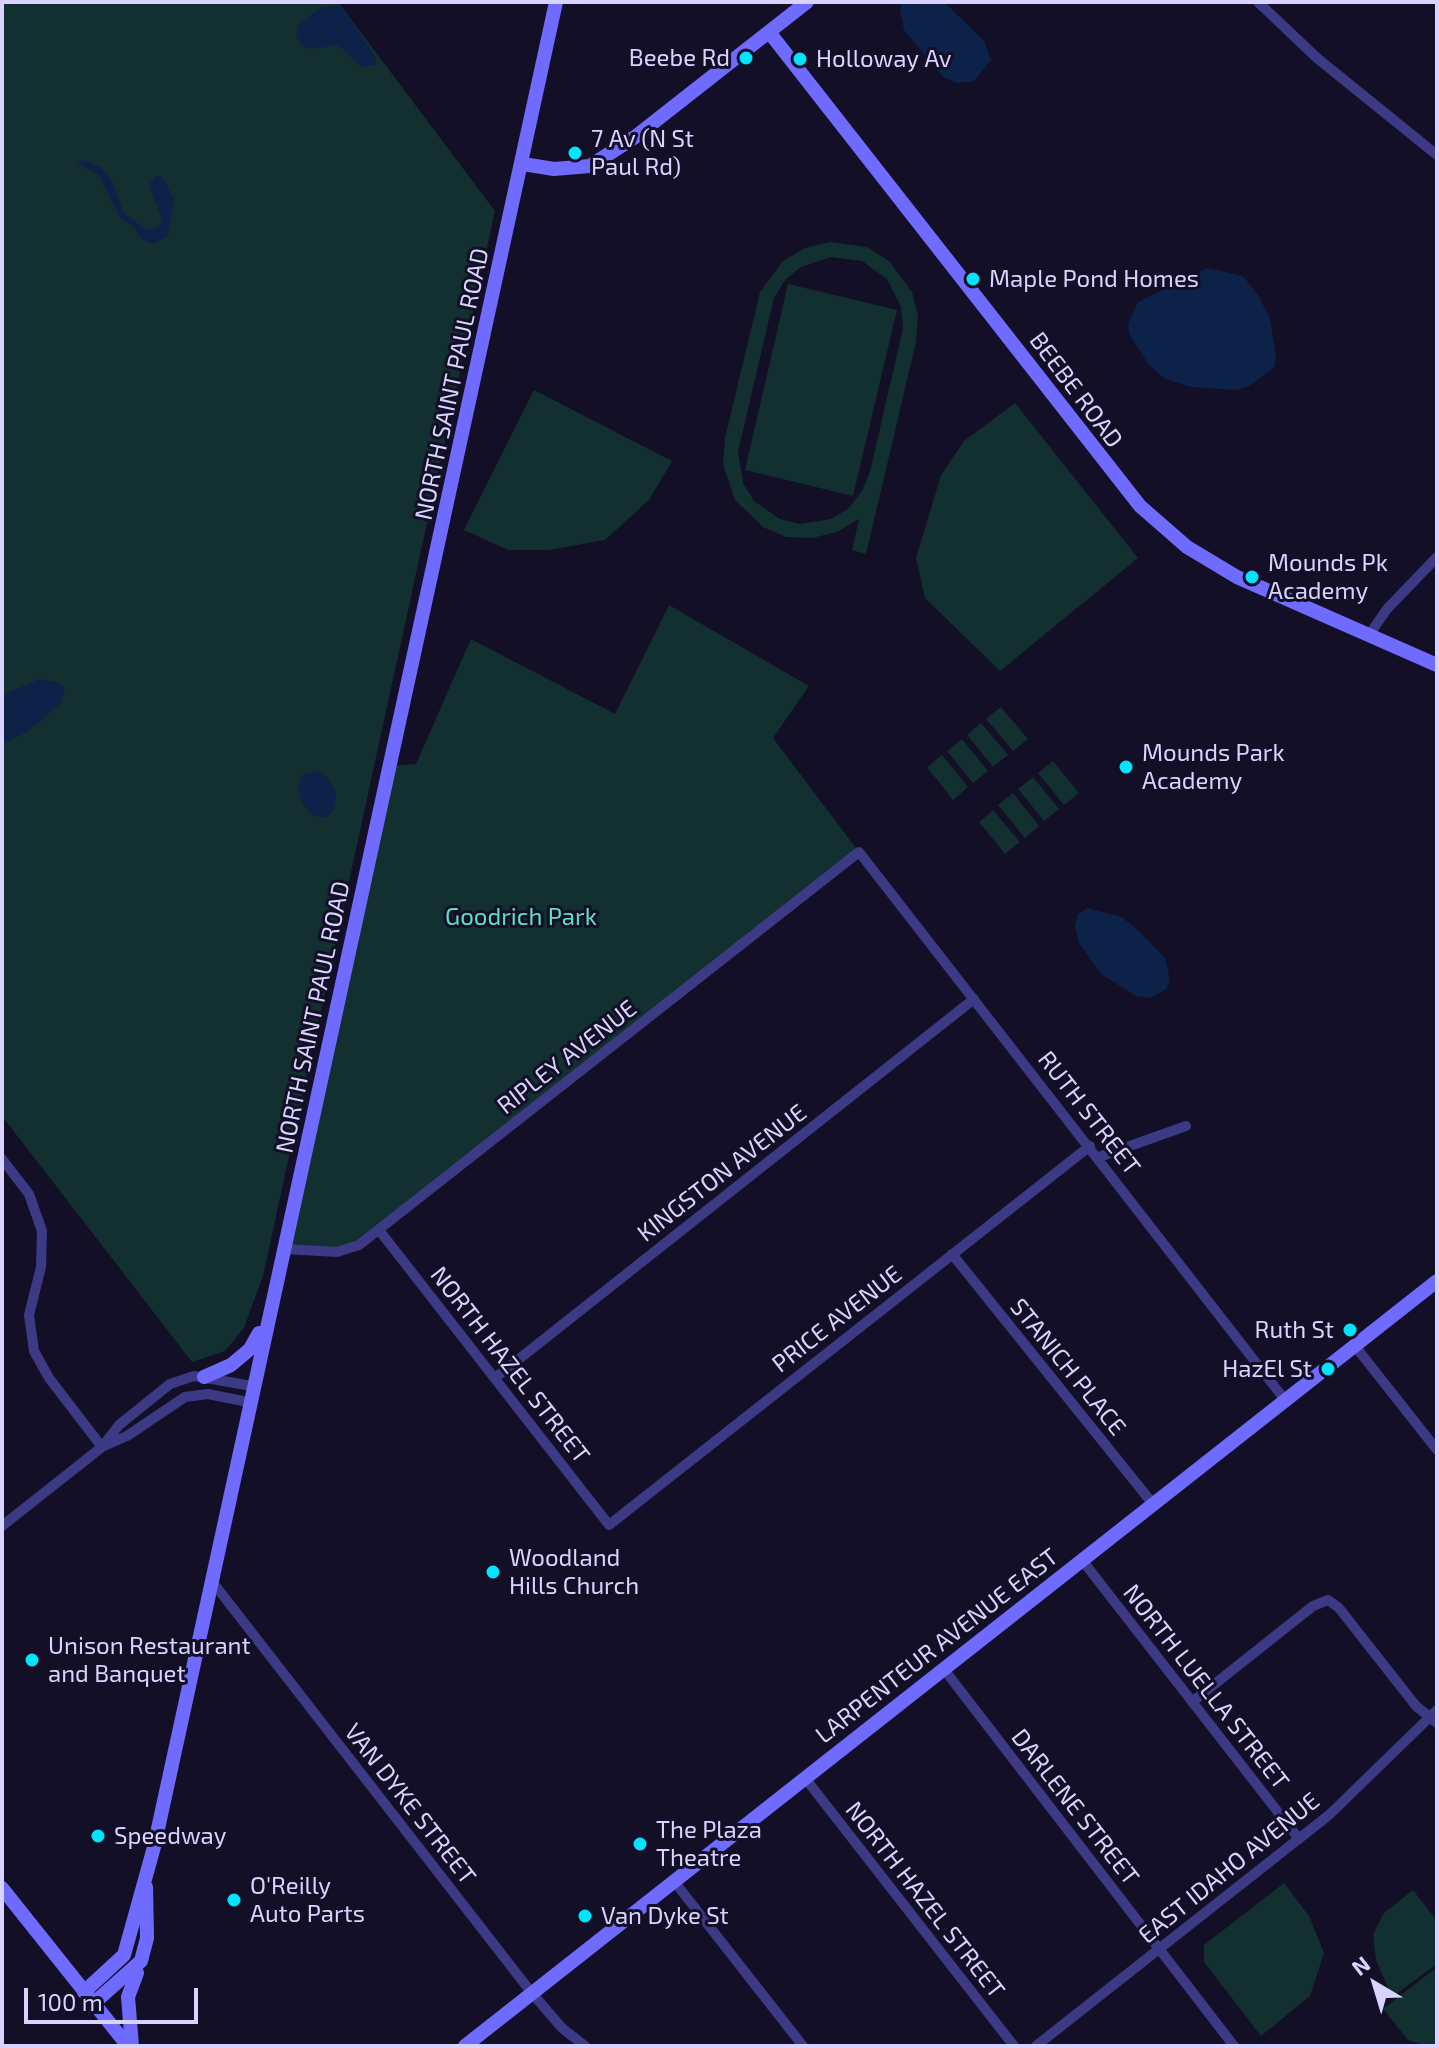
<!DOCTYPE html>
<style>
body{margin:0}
#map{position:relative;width:1439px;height:2048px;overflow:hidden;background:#130f26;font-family:"Exo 2",sans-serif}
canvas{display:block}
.frame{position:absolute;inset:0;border:4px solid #d9d4ff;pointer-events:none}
.north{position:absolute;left:1335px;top:1944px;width:80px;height:80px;-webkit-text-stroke:6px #130f26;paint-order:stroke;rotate:322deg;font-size:22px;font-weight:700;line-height:32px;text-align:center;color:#d9d4ff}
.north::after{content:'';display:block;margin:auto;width:28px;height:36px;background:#d9d4ff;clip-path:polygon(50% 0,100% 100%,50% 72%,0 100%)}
.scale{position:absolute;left:24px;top:1988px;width:174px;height:36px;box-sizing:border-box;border:4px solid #d9d4ff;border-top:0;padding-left:10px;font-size:24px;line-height:28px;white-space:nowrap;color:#d9d4ff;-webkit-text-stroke:6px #130f26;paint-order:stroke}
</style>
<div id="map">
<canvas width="1439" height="2048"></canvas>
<div class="frame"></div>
<div class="north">N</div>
<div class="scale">100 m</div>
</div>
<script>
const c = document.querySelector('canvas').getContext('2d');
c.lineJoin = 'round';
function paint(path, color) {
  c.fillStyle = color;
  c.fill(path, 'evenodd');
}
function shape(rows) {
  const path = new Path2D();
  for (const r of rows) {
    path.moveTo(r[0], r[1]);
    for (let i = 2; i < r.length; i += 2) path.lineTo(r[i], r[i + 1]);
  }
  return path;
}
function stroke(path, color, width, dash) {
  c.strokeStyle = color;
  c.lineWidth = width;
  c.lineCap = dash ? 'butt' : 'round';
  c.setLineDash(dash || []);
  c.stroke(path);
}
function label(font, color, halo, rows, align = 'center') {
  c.font = font + ' "Exo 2",sans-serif';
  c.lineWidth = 6;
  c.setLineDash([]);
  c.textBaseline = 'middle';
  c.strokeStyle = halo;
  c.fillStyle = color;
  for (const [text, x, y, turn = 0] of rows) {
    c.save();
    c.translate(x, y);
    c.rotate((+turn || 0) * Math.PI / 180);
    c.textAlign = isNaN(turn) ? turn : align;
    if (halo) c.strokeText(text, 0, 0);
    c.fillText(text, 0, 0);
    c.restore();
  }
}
const green = shape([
 [2,2,338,2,495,211,263,1276,244,1328,225,1351,192,1362,2,1116],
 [830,242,867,247,889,261,912,292,918,316,916,342,866,554,852,550,859,519,837,532,812,538,786,537,763,527,735,500,723,464,725,438,760,292,783,261,805,248],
 [831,257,862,261,887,279,901,307,903,328,870,472,862,491,849,508,831,519,800,524,780,519,754,501,743,483,738,452,774,298,785,280,801,267],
 [788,284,897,310,853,496,745,470],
 [534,390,672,461,649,500,605,540,549,550,508,550,464,530],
 [1015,403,1138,558,1000,671,925,598,916,558,941,475,964,441],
 [669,605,809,686,773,738,859,852,379,1230,337,1252,284,1249,390,766,416,764,471,639,615,714],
 [1001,707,1028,739,1013,751,986,719],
 [981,723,1008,755,993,767,967,735],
 [962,739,988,771,973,783,947,751],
 [942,755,968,787,953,800,927,767],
 [1053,761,1079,793,1064,805,1038,773],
 [1033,777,1059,809,1044,821,1018,789],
 [1013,793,1039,826,1025,838,998,805],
 [993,810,1020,842,1005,854,979,822],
 [1284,1883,1309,1916,1324,1953,1310,1996,1261,2036,1204,1962,1204,1945],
 [1413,1890,1437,1921,1437,1964,1392,1997,1376,1960,1373,1934,1384,1913],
 [1437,1967,1437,2046,1427,2046,1408,2040,1383,2009]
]);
const water = shape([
 [903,2,944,2,984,41,991,60,974,81,957,83,943,77,904,30,900,9],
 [340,5,375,56,376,65,362,67,338,45,312,49,302,46,296,36,297,26,320,8],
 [83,160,100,167,111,179,124,213,147,230,158,227,162,220,149,185,155,176,162,177,174,199,168,236,153,244,141,239,134,227,121,219,98,174,77,163],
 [1207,268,1243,276,1258,295,1270,319,1276,357,1274,368,1249,386,1236,390,1191,387,1165,379,1149,365,1129,334,1128,324,1138,302],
 [40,679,60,683,65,688,61,703,27,732,2,744,2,695],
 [317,771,329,779,336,793,334,810,325,818,312,815,301,801,298,787,302,775],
 [1087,908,1122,917,1141,933,1165,958,1170,980,1166,989,1150,998,1136,996,1101,974,1079,943,1075,926,1078,914]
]);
const street = shape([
 [1258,2,1317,58,1437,155],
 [1369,635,1387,609,1437,557],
 [1099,1157,1186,1126],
 [2,1159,29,1194,42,1231,41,1267,29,1315,34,1351,49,1378,102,1447],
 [379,1230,609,1525,1090,1146],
 [284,1249,337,1252,359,1245,859,852,1285,1400],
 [952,1254,1153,1504],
 [1355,1346,1437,1450],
 [495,1378,974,999],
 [104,1446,127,1436,185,1397,208,1394,248,1402],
 [2,1526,102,1447,119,1425,170,1384,194,1376,252,1386],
 [1082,1560,1299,1839],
 [211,1580,531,1992,562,2028,585,2046],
 [943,1668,1234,2046],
 [1192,1702,1313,1606,1328,1600,1339,1608,1416,1706,1437,1723],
 [805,1778,1014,2046],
 [673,1880,803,2046],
 [1036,2046,1329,1815,1437,1710]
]);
const secondary = shape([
 [769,32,1140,506,1187,547,1237,577,1437,665],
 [523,164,554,169,590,166,635,137,807,2],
 [204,1377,231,1365,250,1349,259,1333],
 [2,1888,128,2046],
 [84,1992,124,1955,154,1847,556,2],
 [94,2003,141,1961,147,1938,146,1887],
 [132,2046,128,1997,137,1973],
 [465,2046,1437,1281]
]);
const markers = [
 [746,58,8,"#00e5ff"],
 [800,59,8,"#00e5ff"],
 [575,153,8,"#00e5ff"],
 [973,279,8,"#00e5ff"],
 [1252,577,8,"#00e5ff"],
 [1126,767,8,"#00e5ff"],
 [1350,1330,8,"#00e5ff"],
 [1328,1369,8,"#00e5ff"],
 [493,1572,8,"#00e5ff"],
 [32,1660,8,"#00e5ff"],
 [98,1836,8,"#00e5ff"],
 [640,1844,8,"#00e5ff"],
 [234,1900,8,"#00e5ff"],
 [585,1916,8,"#00e5ff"]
];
const poiNames = [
 ["Beebe Rd",730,58,"right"],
 ["Holloway Av",816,59],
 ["7 Av (N St",591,139],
 ["Paul Rd)",591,167],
 ["Maple Pond Homes",989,279],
 ["Mounds Pk",1268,563],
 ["Academy",1268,591],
 ["Mounds Park",1142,753],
 ["Academy",1142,781],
 ["Ruth St",1334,1330,"right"],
 ["HazEl St",1312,1369,"right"],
 ["Woodland",509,1558],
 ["Hills Church",509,1586],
 ["Unison Restaurant",48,1646],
 ["and Banquet",48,1674],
 ["The Plaza",656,1830],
 ["Theatre",656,1858],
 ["Speedway",114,1836],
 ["O'Reilly",250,1886],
 ["Auto Parts",250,1914],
 ["Van Dyke St",601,1916]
];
const streetNames = [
 ["NORTH SAINT PAUL ROAD",452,384,-78],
 ["BEEBE ROAD",1076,390,53],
 ["NORTH SAINT PAUL ROAD",313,1017,-78],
 ["RIPLEY AVENUE",567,1057,-38],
 ["RUTH STREET",1089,1113,52],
 ["KINGSTON AVENUE",722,1173,-38],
 ["PRICE AVENUE",837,1319,-38],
 ["NORTH HAZEL STREET",510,1365,52],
 ["STANICH PLACE",1068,1367,51],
 ["LARPENTEUR AVENUE EAST",937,1646,-38],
 ["NORTH LUELLA STREET",1206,1687,52],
 ["VAN DYKE STREET",410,1804,52],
 ["DARLENE STREET",1075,1807,52],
 ["EAST IDAHO AVENUE",1229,1868,-39],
 ["NORTH HAZEL STREET",925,1900,52]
];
const parkNames = [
 ["Goodrich Park",521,917]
];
paint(green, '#12302f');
paint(water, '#0c2248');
stroke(street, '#3d3a85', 10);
stroke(secondary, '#6f6bff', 14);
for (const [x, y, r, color] of markers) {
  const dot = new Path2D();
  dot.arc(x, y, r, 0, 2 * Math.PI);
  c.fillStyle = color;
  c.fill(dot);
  stroke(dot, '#130f26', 3);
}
label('24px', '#d9d4ff', '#130f26', poiNames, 'left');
label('24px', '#d9d4ff', '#130f26', streetNames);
label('24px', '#5fe0c0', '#130f26', parkNames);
</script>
